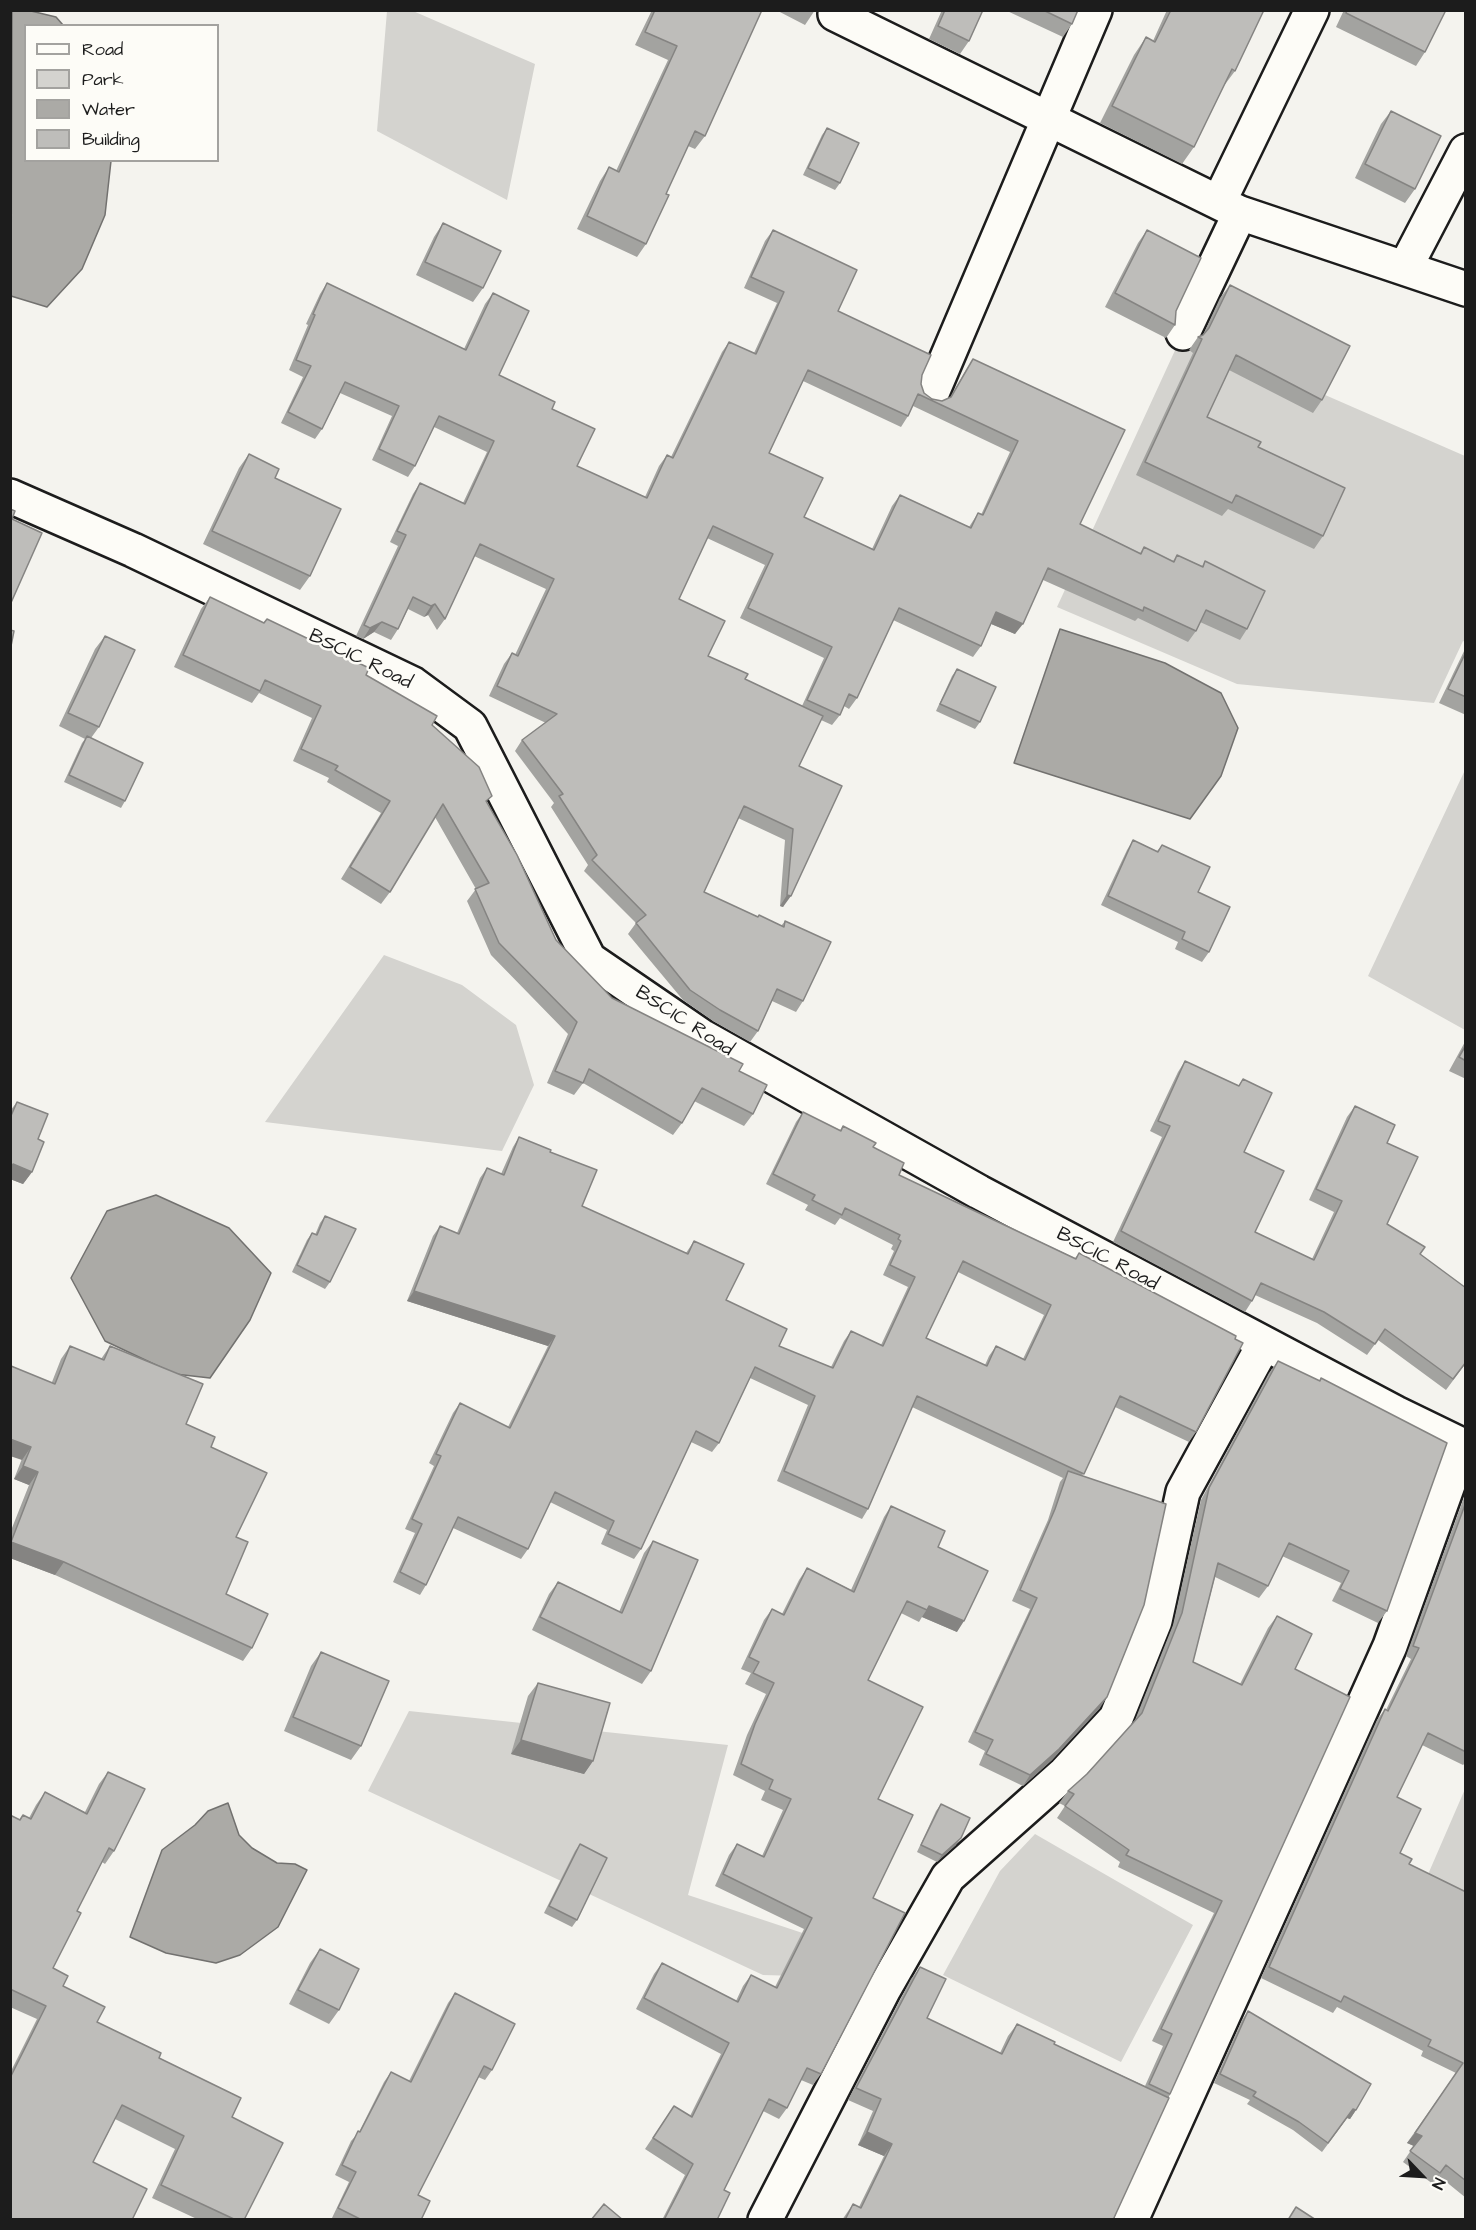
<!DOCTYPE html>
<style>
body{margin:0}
#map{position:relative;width:1476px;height:2230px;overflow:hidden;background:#f4f3ee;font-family:"Architects Daughter",sans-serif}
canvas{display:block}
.frame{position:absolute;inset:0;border:12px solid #1c1c1c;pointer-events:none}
.legend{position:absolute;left:24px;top:24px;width:195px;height:138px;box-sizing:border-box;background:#fdfcf7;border:2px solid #a3a29f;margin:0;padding:8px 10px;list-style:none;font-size:18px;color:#1c1c1c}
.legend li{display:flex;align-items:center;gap:12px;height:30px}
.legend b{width:30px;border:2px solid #a3a29f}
.north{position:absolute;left:1392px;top:2146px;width:60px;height:60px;-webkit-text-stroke:4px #fdfcf7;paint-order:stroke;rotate:115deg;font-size:16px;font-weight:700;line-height:24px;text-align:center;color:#1c1c1c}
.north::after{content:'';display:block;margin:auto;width:21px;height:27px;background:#1c1c1c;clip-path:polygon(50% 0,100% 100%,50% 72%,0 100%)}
</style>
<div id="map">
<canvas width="1476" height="2230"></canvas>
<div class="frame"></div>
<ul class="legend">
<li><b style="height:8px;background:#fdfcf7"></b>Road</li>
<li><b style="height:16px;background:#d4d3cf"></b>Park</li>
<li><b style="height:16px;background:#abaaa6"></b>Water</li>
<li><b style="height:16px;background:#bebdba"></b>Building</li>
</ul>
<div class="north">N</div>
</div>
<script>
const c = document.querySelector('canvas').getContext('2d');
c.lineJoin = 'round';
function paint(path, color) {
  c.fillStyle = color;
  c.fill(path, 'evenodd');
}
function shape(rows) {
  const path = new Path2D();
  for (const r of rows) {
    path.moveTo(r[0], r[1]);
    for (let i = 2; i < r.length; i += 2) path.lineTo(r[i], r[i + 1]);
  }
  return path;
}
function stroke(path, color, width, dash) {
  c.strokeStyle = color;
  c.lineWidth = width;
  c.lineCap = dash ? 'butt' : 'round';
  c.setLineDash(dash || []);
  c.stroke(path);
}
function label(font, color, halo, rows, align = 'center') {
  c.font = font + ' "Architects Daughter",sans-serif';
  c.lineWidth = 5;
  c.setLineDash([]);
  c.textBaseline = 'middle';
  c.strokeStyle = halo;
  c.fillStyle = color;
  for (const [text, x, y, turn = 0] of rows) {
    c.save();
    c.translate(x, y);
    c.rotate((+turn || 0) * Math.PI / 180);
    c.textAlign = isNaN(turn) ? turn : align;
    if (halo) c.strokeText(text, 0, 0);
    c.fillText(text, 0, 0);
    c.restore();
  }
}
const green = shape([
 [387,11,413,11,535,64,507,200,377,131],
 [1183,333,1465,456,1465,642,1463,641,1434,703,1237,684,1057,607],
 [1465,770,1465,1030,1368,976],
 [384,955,462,985,516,1025,534,1085,502,1151,265,1122],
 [409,1711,728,1745,688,1895,884,1960,871,1978,763,1975,368,1791],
 [1465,1789,1465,1895,1426,1879],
 [1035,1834,1193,1925,1121,2062,943,1975,1000,1871]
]);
const water = shape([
 [12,10,31,11,56,17,63,25,26,26,26,160,111,161,105,215,82,269,47,307,11,296,12,10],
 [1060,629,1165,663,1221,693,1238,728,1221,776,1190,819,1014,763,1060,629],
 [156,1195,229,1228,271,1273,250,1320,210,1378,175,1374,105,1341,71,1278,107,1211,156,1195],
 [228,1803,239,1835,252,1848,277,1863,295,1864,307,1870,278,1927,240,1955,216,1963,166,1953,130,1937,162,1850,195,1825,208,1811,228,1803]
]);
const street = shape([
 [835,14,1240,213,1466,289],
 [1219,202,1312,10],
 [1405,268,1466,151],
 [1183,333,1240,213],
 [932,393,1095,10],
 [10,496,133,550,413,684,470,726,589,959,703,1037,979,1192,1396,1413,1466,1447],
 [765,2220,884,1989,948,1877,1065,1773,1116,1718,1155,1621,1183,1492,1264,1344],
 [1131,2220,1390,1646,1462,1446]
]);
const wall = shape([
 [652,10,762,10,705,136,695,149,688,146,666,194,646,244,637,257,577,229,600,181,609,167,616,171,668,60,635,45],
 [776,10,815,10,805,25],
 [942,10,983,10,969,41,960,54,929,39],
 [1005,10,1078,10,1072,24,1063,37],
 [1167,10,1264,10,1235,71,1223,87,1194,147,1182,164,1100,123,1134,55,1146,37,1153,41],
 [1344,10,1446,10,1425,52,1416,66,1336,27],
 [1391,111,1415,189,1405,203,1355,178,1381,124],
 [827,128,840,183,835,190,803,175,822,135],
 [443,223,483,288,473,302,416,275,434,237],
 [773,230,838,311,922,375,921,384,924,393,932,399,942,401,950,398,966,370,973,359,1080,524,1140,553,1144,547,1173,561,1177,555,1202,566,1205,561,1247,629,1240,640,1200,622,1196,631,1188,642,1138,618,1135,621,1043,580,1015,634,991,624,981,646,973,657,893,620,857,698,849,709,844,706,840,715,832,725,821,720,799,766,842,786,783,907,780,906,785,840,738,818,704,892,758,917,781,926,785,921,803,1001,796,1012,772,1001,758,1031,750,1042,713,1021,683,1000,628,934,636,923,584,871,588,865,551,807,554,803,515,751,522,740,546,723,489,696,504,664,512,653,515,655,546,589,474,556,445,619,437,630,428,615,424,617,408,609,398,629,391,640,374,632,363,639,356,636,398,546,390,542,413,494,420,483,463,503,487,452,434,427,415,466,408,477,372,460,392,416,340,393,322,429,315,439,281,423,303,377,289,370,308,325,306,324,320,294,327,283,464,349,485,304,493,293,499,375,552,409,577,466,645,497,659,466,667,455,671,457,722,352,729,342,754,353,777,303,744,288,765,241],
 [803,381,901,427,908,416,913,406,1010,452,981,515,978,513,969,527,900,495,892,506,872,549,804,517,769,453],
 [707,538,765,565,740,618,824,658,802,706,745,679,708,656,679,599],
 [1147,230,1175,325,1166,338,1105,307,1138,243],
 [1230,285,1322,400,1313,413,1229,370,1207,417,1258,447,1323,536,1314,549,1228,509,1222,516,1136,475,1193,353,1189,350,1198,337,1203,335,1220,298],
 [249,454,275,478,310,576,300,590,203,544,239,468],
 [210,597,263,623,267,619,366,675,432,725,487,804,556,940,612,998,739,1071,753,1114,744,1126,694,1101,682,1123,673,1135,583,1083,574,1095,547,1083,568,1034,491,955,467,901,476,889,435,817,390,892,381,904,341,879,381,813,327,782,329,778,293,761,312,718,259,693,252,703,174,667,201,609],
 [105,636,99,727,91,738,125,801,121,808,64,782,82,743,85,739,59,726,95,649],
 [1466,647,1466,715,1439,703],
 [957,669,980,722,975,729,936,711,952,676],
 [1133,840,1157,851,1162,845,1198,892,1209,952,1202,962,1175,949,1178,942,1101,905,1127,850],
 [1466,1040,1466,1079,1449,1071],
 [1185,1061,1238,1086,1243,1079,1244,1152,1255,1232,1312,1259,1334,1212,1309,1200,1347,1117,1355,1106,1387,1143,1387,1224,1420,1254,1466,1363,1446,1390,1378,1340,1367,1355,1317,1323,1255,1295,1252,1301,1245,1312,1113,1242,1162,1137,1150,1131,1178,1072],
 [17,1102,38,1139,32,1172,23,1184,10,1179,10,1111],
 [803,1112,840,1130,843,1126,873,1147,899,1175,1075,1258,1079,1253,1196,1432,1189,1442,1115,1407,1082,1476,1100,1708,1052,1760,1023,1786,979,1765,985,1751,968,1742,1030,1609,1012,1601,1048,1520,1060,1482,1063,1478,912,1407,868,1509,862,1519,777,1481,808,1405,750,1378,719,1443,712,1452,691,1442,641,1549,634,1559,601,1544,607,1530,550,1502,528,1549,521,1559,453,1528,426,1585,420,1595,393,1582,415,1533,405,1529,434,1466,429,1463,453,1413,460,1403,508,1427,548,1346,407,1301,433,1236,440,1226,457,1233,480,1178,487,1168,501,1174,513,1147,519,1137,550,1152,582,1206,686,1253,694,1241,726,1300,779,1346,831,1367,844,1341,851,1331,881,1345,908,1287,883,1275,894,1251,891,1249,893,1245,840,1218,835,1225,805,1210,808,1205,766,1184,796,1122],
 [958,1272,1044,1315,1023,1359,996,1346,989,1356,985,1365,926,1338],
 [325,1216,330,1282,325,1289,292,1272,307,1240,312,1233,315,1235,320,1223],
 [70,1346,101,1359,110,1346,186,1424,211,1447,236,1537,226,1594,252,1648,243,1661,55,1575,10,1558,10,1533,29,1485,14,1479,61,1359],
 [1278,1361,1319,1381,1321,1378,1387,1611,1378,1623,1332,1601,1341,1583,1282,1556,1268,1586,1259,1598,1215,1577,1193,1662,1240,1684,1268,1628,1277,1616,1295,1669,1170,2094,1113,2220,842,2220,853,2204,859,2207,884,2156,858,2145,873,2111,848,2100,911,1979,920,1967,927,2018,1000,2053,1008,2036,1017,2024,1054,2044,1145,2086,1163,2046,1152,2041,1214,1913,1118,1867,1120,1862,1057,1818,1065,1806,1059,1803,1068,1791,1087,1774,1135,1720,1173,1625,1201,1500,1269,1373],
 [1466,1492,1466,1762,1463,1765,1422,1745,1397,1797,1400,1853,1409,1864,1466,1892,1466,2198,1439,2176,1433,2184,1403,2162,1414,2146,1407,2143,1456,2073,1421,2056,1423,2051,1337,2007,1333,2013,1261,1978,1377,1720,1385,1709,1386,1710,1411,1659,1406,1656],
 [891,1506,938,1547,957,1632,922,1617,919,1622,901,1613,868,1680,878,1799,873,1898,821,2074,813,2085,801,2080,787,2108,779,2119,763,2111,724,2190,717,2220,662,2220,685,2175,645,2149,674,2106,690,2116,721,2054,636,2009,654,1974,662,1963,736,2001,743,1986,751,1975,775,1987,804,1929,715,1886,729,1855,737,1844,762,1856,783,1810,761,1800,765,1791,733,1775,747,1735,766,1694,745,1684,751,1673,741,1669,764,1620,772,1609,782,1614,799,1580,807,1568,851,1590,884,1517],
 [653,1541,651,1671,642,1684,532,1630,549,1594,558,1582,619,1612,644,1553],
 [321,1652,361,1746,351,1760,284,1731,311,1666],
 [538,1683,593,1761,584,1774,511,1754,528,1696],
 [108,1772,114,1851,105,1864,102,1862,77,1911,53,1968,63,1986,97,2022,159,2058,232,2117,244,2220,199,2220,152,2198,175,2149,115,2119,93,2162,10,2220,10,2073,37,2019,10,2007,10,1815,19,1820,23,1815,29,1818,36,1805,45,1792,85,1812,99,1784],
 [941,1804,956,1845,937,1862,917,1852,936,1811],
 [580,1844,577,1920,572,1927,544,1913,575,1851],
 [320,1949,339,2010,329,2024,289,2004,310,1963],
 [455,1993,492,2070,485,2080,478,2077,418,2195,421,2220,335,2220,332,2218,349,2182,335,2175,351,2141,359,2132,384,2082,391,2072,409,2081,448,2003],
 [1248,2011,1356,2110,1350,2119,1347,2118,1322,2152,1293,2130,1247,2104,1250,2100,1214,2083,1242,2020]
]);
const shadedWall = shape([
 [435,604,428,615,424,617,431,606],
 [996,612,1023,624,1015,634,989,623],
 [382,622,374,632,363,639,370,628],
 [787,895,791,896,783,907,780,906],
 [13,1164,32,1172,23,1184,10,1179,10,1168],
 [414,1291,555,1336,548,1346,407,1301],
 [10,1439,31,1447,22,1460,10,1456],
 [23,1466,38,1472,29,1485,14,1479],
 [11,1542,64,1562,55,1575,10,1558,10,1543],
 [929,1606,964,1621,957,1632,922,1617],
 [1107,1697,1100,1708,1052,1760,1023,1786,1030,1775],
 [521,1740,593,1761,584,1774,511,1754],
 [961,1838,956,1845,937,1862,942,1855],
 [1353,2109,1356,2110,1350,2119,1347,2118,1322,2152],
 [867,2132,892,2144,884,2156,858,2145],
 [1415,2133,1422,2136,1414,2146,1407,2143]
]);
const building = shape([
 [655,10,762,10,705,136,695,131,666,194,669,195,646,244,587,216,609,167,619,172,677,46,645,32,655,10],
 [945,10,983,10,969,41,938,26,945,10],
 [1043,10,1078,10,1072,24,1043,10],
 [1171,10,1264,10,1235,71,1232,69,1194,147,1112,106,1146,37,1155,42,1171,10],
 [1347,10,1446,10,1425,52,1346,13,1347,10],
 [1391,111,1441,136,1415,189,1365,164,1391,111],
 [827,128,859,143,840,183,808,168,827,128],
 [443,223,501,251,483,288,425,262,443,223],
 [773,230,857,270,838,311,931,355,922,375,921,384,924,393,932,399,942,401,951,397,973,359,1125,430,1080,524,1141,554,1144,547,1174,562,1177,555,1203,567,1205,561,1265,591,1247,629,1206,610,1196,631,1144,607,1143,611,1048,568,1023,624,996,612,981,646,899,608,857,698,849,694,840,715,807,700,832,647,748,608,773,554,713,526,679,599,725,621,708,656,748,674,745,679,823,716,799,766,842,786,791,896,787,895,793,829,744,806,704,892,758,917,759,915,784,927,785,921,831,942,803,1001,777,989,758,1031,720,1010,690,990,636,923,646,915,592,860,597,855,559,796,563,794,522,740,557,714,497,686,512,653,518,656,554,579,480,544,445,619,435,604,431,606,413,597,398,629,382,622,370,628,364,625,406,535,397,531,420,483,465,504,494,441,439,416,415,466,379,449,399,406,345,382,322,429,288,412,311,366,296,360,315,315,313,314,327,283,466,350,493,293,529,311,499,375,555,402,552,409,595,429,577,466,647,498,667,455,673,458,729,342,756,354,784,292,751,277,773,230],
 [808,370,908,416,918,394,1018,441,983,515,978,513,971,528,900,495,874,550,804,517,823,478,769,453,808,370],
 [1147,230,1201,258,1176,311,1175,325,1115,293,1147,230],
 [1230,285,1350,346,1322,400,1236,355,1207,417,1261,442,1258,447,1345,488,1323,536,1236,495,1232,503,1145,462,1202,339,1198,337,1203,335,1209,328,1230,285],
 [249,454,279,469,275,478,341,509,310,576,212,531,249,454],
 [10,509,15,511,12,519,42,533,10,605,10,509],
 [210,597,264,623,267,619,369,668,366,675,437,716,432,725,479,767,492,796,486,801,517,855,556,940,612,998,743,1064,739,1071,767,1085,753,1114,702,1088,682,1123,589,1069,583,1083,555,1071,577,1022,499,943,475,889,489,883,443,804,390,892,350,867,390,801,335,770,338,766,301,749,321,706,265,680,260,691,183,655,210,597],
 [10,630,14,631,10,651,10,630],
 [105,636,135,650,99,727,68,713,105,636],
 [1466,652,1466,697,1448,689,1466,652],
 [957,669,996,687,980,722,940,704,957,669],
 [87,736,143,763,125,801,69,775,87,736],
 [1133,840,1158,852,1162,845,1210,867,1198,892,1230,907,1209,952,1182,939,1185,932,1108,896,1133,840],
 [1466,1045,1466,1061,1459,1057,1466,1045],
 [1185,1061,1239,1086,1243,1079,1272,1093,1244,1152,1284,1171,1255,1232,1314,1260,1342,1201,1316,1189,1355,1106,1395,1125,1387,1143,1418,1157,1387,1224,1425,1247,1420,1254,1466,1288,1466,1362,1453,1379,1385,1329,1375,1344,1324,1312,1261,1283,1252,1301,1121,1231,1170,1126,1158,1121,1185,1061],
 [17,1102,48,1114,38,1139,44,1142,32,1172,13,1164,10,1170,10,1118,17,1102],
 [803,1112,841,1131,843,1126,876,1143,873,1147,904,1163,899,1175,1076,1259,1079,1253,1236,1336,1235,1339,1243,1343,1196,1432,1120,1396,1084,1474,917,1396,868,1509,784,1471,815,1396,755,1367,719,1443,696,1431,641,1549,608,1534,614,1521,555,1492,528,1549,458,1517,426,1585,400,1572,422,1524,412,1519,441,1456,436,1454,460,1403,510,1428,555,1336,414,1291,440,1226,459,1234,487,1168,504,1175,519,1137,551,1150,550,1152,597,1170,582,1206,688,1254,694,1241,744,1264,726,1300,787,1329,779,1346,833,1368,851,1331,883,1346,915,1277,890,1265,901,1241,898,1239,900,1235,845,1208,842,1215,812,1200,815,1195,773,1174,803,1112],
 [963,1261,1051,1305,1025,1360,996,1346,987,1366,926,1338,963,1261],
 [325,1216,356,1229,330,1282,297,1265,312,1233,317,1235,325,1216],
 [70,1346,104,1360,110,1346,203,1384,186,1424,215,1437,211,1447,267,1473,236,1537,248,1542,226,1594,268,1614,252,1648,64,1562,11,1542,38,1472,23,1466,31,1447,10,1439,10,1368,11,1366,55,1384,70,1346],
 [1278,1361,1320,1381,1321,1378,1447,1443,1387,1611,1340,1589,1349,1571,1289,1543,1268,1586,1218,1563,1193,1662,1242,1685,1277,1616,1312,1634,1295,1669,1350,1697,1170,2094,1149,2084,1172,2034,1161,2029,1222,1901,1126,1855,1129,1850,1065,1806,1074,1794,1068,1791,1087,1774,1142,1713,1182,1613,1209,1488,1278,1361],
 [1068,1471,1166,1504,1144,1605,1107,1697,1059,1749,1030,1775,986,1754,993,1740,975,1732,1037,1598,1020,1590,1055,1509,1068,1471],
 [1466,1502,1466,1752,1428,1733,1397,1797,1421,1809,1400,1853,1412,1859,1409,1864,1466,1892,1466,2181,1446,2165,1440,2173,1410,2151,1422,2136,1415,2133,1463,2063,1428,2046,1431,2040,1344,1996,1341,2002,1269,1967,1385,1709,1388,1711,1419,1648,1413,1646,1466,1502],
 [891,1506,945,1531,938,1547,988,1571,964,1621,929,1606,927,1610,907,1601,868,1680,923,1707,878,1799,913,1815,873,1898,905,1913,821,2074,807,2068,787,2108,769,2099,724,2190,730,2193,717,2220,664,2220,693,2164,653,2138,674,2106,692,2117,729,2043,644,1998,662,1963,738,2002,751,1975,777,1988,812,1918,723,1874,737,1844,764,1857,791,1799,769,1789,773,1780,741,1764,755,1724,774,1683,753,1673,759,1662,749,1657,772,1609,784,1615,807,1568,854,1592,891,1506],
 [653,1541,698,1560,651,1671,540,1617,558,1582,622,1613,653,1541],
 [321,1652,389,1681,361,1746,293,1717,321,1652],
 [538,1683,610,1703,593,1761,521,1740,538,1683],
 [108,1772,145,1789,114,1851,109,1848,77,1911,81,1913,53,1968,68,1976,63,1986,105,2007,97,2022,161,2053,159,2058,241,2098,232,2117,283,2143,244,2220,236,2220,161,2185,184,2136,122,2105,93,2162,147,2189,132,2220,10,2220,10,2078,46,2006,10,1989,10,1815,20,1820,23,1815,31,1819,45,1792,87,1814,108,1772],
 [941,1804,970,1818,961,1838,942,1855,921,1845,941,1804],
 [580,1844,607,1858,577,1920,549,1906,580,1844],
 [320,1949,359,1969,339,2010,298,1990,320,1949],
 [920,1967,946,1979,927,2018,1002,2054,1017,2024,1055,2042,1054,2044,1169,2098,1113,2220,845,2220,853,2204,861,2208,892,2144,867,2132,881,2099,856,2088,920,1967],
 [455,1993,515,2024,492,2070,484,2066,418,2195,430,2201,421,2220,362,2220,338,2208,356,2172,342,2165,358,2131,360,2132,391,2072,411,2082,455,1993],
 [1248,2011,1371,2084,1356,2110,1353,2109,1328,2143,1299,2122,1253,2096,1256,2092,1220,2074,1248,2011],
 [604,2204,623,2220,591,2220,604,2204],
 [1296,2207,1316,2220,1288,2220,1296,2207]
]);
const streetNames = [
 ["BSCIC Road",360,660,26],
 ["BSCIC Road",684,1022,33],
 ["BSCIC Road",1107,1260,28]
];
paint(green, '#d4d3cf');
paint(water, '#abaaa6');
stroke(water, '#72716f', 1.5);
stroke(street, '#1c1c1c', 38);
stroke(street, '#fdfcf7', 33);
paint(wall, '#a3a3a0');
paint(shadedWall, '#858482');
paint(building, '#bebdba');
stroke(building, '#858482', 1.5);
label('20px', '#1c1c1c', '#fdfcf7', streetNames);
</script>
